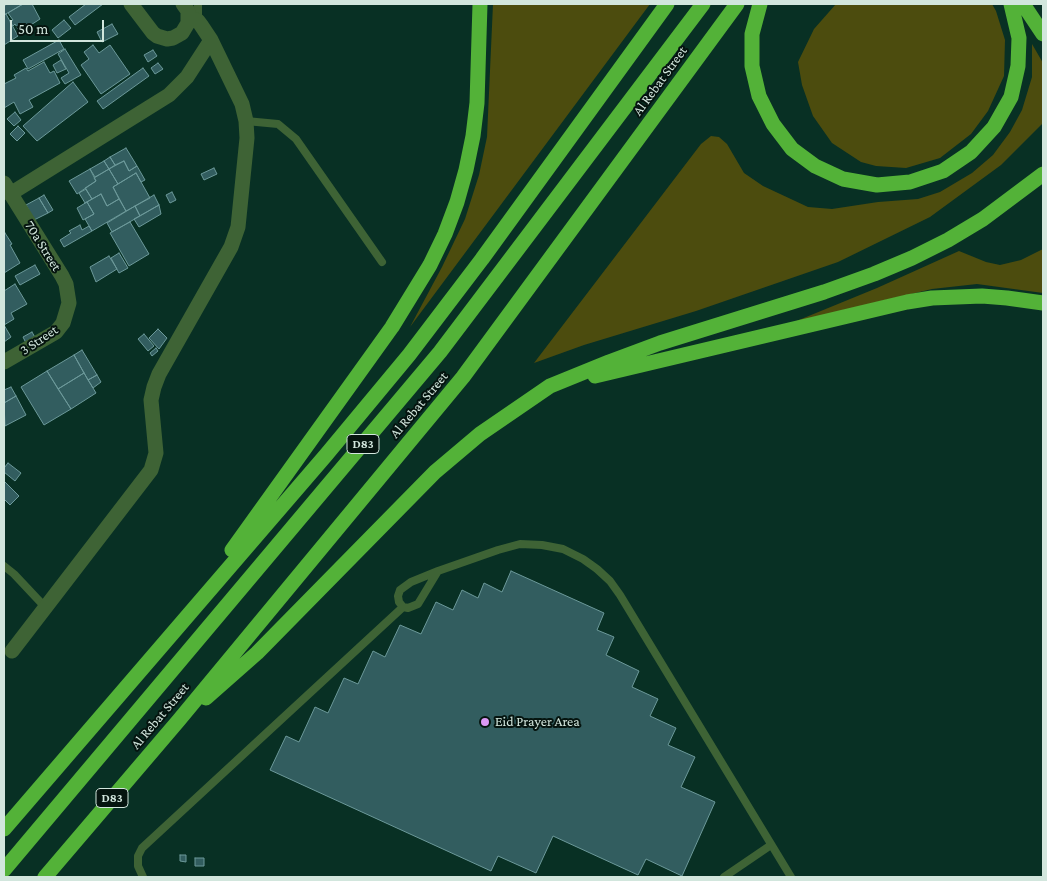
<!DOCTYPE html>
<style>
body{margin:0}
#map{position:relative;width:1047px;height:881px;overflow:hidden;background:#083024;font-family:"Crimson Pro",serif}
canvas{display:block}
.frame{position:absolute;inset:0;border:5px solid #d2e6dd;pointer-events:none}
.scale{position:absolute;left:10px;top:20px;width:94px;height:22px;box-sizing:border-box;border:2px solid #d2e6dd;border-top:0;padding-left:6px;font-size:15px;line-height:18px;white-space:nowrap;color:#d2e6dd;-webkit-text-stroke:4px #05140f;paint-order:stroke}
</style>
<div id="map">
<canvas width="1047" height="881"></canvas>
<div class="frame"></div>
<div class="scale">50 m</div>
</div>
<script>
const c = document.querySelector('canvas').getContext('2d');
c.lineJoin = 'round';
function paint(path, color) {
  c.fillStyle = color;
  c.fill(path, 'evenodd');
}
function shape(rows) {
  const path = new Path2D();
  for (const r of rows) {
    path.moveTo(r[0], r[1]);
    for (let i = 2; i < r.length; i += 2) path.lineTo(r[i], r[i + 1]);
  }
  return path;
}
function stroke(path, color, width, dash) {
  c.strokeStyle = color;
  c.lineWidth = width;
  c.lineCap = dash ? 'butt' : 'round';
  c.setLineDash(dash || []);
  c.stroke(path);
}
function label(font, color, halo, rows, align = 'center') {
  c.font = font + ' "Crimson Pro",serif';
  c.lineWidth = 4;
  c.setLineDash([]);
  c.textBaseline = 'middle';
  c.strokeStyle = halo;
  c.fillStyle = color;
  for (const [text, x, y, turn = 0] of rows) {
    c.save();
    c.translate(x, y);
    c.rotate((+turn || 0) * Math.PI / 180);
    c.textAlign = isNaN(turn) ? turn : align;
    if (halo) c.strokeText(text, 0, 0);
    c.fillText(text, 0, 0);
    c.restore();
  }
}
const green = shape([
 [493,4,650,4,410,327,442,267,465,219,479,175,487,137],
 [836,4,992,4,996,11,1005,40,1004,76,988,111,971,134,940,158,906,168,876,166,861,162,832,143,813,116,802,85,798,62,814,29],
 [1032,44,1043,63,1043,123,1001,165,930,217,838,262,696,311,584,345,534,363,701,144,711,136,719,137,727,144,744,173,763,186,808,207,832,209,878,202,918,199,940,192,972,173,993,155,1010,132,1022,110,1032,77],
 [1043,249,1043,293,977,284,932,289,794,322,877,288,959,251,986,262,1000,265,1021,260]
]);
const building = shape([
 [7,4,23,4,4,15,4,6,7,4],
 [23,4,32,4,40,19,20,32,15,24,13,26,10,22,13,20,8,13,23,4],
 [86,4,103,4,75,25,69,17,86,4],
 [6,14,18,36,4,45,4,15,6,14],
 [64,20,71,28,58,38,52,30,64,20],
 [112,24,118,34,102,42,97,32,112,24],
 [59,40,64,49,28,69,23,60,59,40],
 [93,45,99,53,110,45,130,74,101,94,81,65,89,59,84,52,93,45],
 [65,49,81,75,65,84,61,78,69,73,58,54,65,49],
 [153,50,157,56,148,62,144,55,153,50],
 [61,60,66,69,57,73,53,65,61,60],
 [44,62,50,73,54,71,60,83,29,100,33,107,20,114,14,102,4,108,4,84,16,78,14,75,26,68,28,71,44,62],
 [158,63,163,69,155,74,151,68,158,63],
 [143,68,149,76,103,109,97,101,143,68],
 [73,82,88,102,37,141,23,126,73,82],
 [15,112,21,120,14,126,7,119,15,112],
 [18,126,25,133,17,141,10,134,18,126],
 [126,148,137,166,129,171,124,161,115,165,110,157,126,148],
 [110,157,115,165,109,169,104,161,110,157],
 [104,161,109,169,95,177,90,169,104,161],
 [124,161,129,171,137,166,145,180,141,182,136,173,118,184,109,169,124,161],
 [214,168,217,174,204,180,201,174,214,168],
 [90,169,96,181,77,194,69,181,90,169],
 [109,169,118,184,113,187,119,199,107,206,101,194,92,199,85,188,96,181,94,178,109,169],
 [136,173,150,198,126,211,113,187,136,173],
 [86,189,92,199,85,203,79,193,86,189],
 [172,192,176,200,170,203,166,195,172,192],
 [101,194,107,206,119,199,126,211,92,231,85,219,94,214,87,202,101,194],
 [44,195,53,210,48,213,39,198,44,195],
 [154,195,159,205,140,216,135,206,154,195],
 [39,198,48,213,34,220,26,205,39,198],
 [87,202,94,214,83,220,77,208,87,202],
 [159,205,161,214,139,227,134,219,159,205],
 [135,206,140,216,112,232,107,223,135,206],
 [130,222,149,254,129,266,110,233,130,222],
 [80,225,82,230,89,226,92,231,64,247,60,240,71,233,69,231,80,225],
 [5,233,12,244,10,245,20,263,4,273,4,234,5,233],
 [119,253,128,268,119,273,111,258,119,253],
 [109,256,117,269,96,282,90,267,109,256],
 [35,265,40,274,20,285,15,276,35,265],
 [15,284,27,304,11,313,14,319,4,325,11,337,4,342,4,291,15,284],
 [158,329,167,338,159,349,149,338,158,329],
 [32,332,37,341,28,347,23,337,32,332],
 [144,334,154,346,148,351,138,339,144,334],
 [156,348,158,351,152,356,150,353,156,348],
 [82,350,97,375,88,380,74,355,82,350],
 [74,355,84,373,58,389,47,371,74,355],
 [47,371,71,409,44,425,21,387,47,371],
 [84,373,96,393,71,409,58,389,84,373],
 [97,375,101,382,93,388,88,380,97,375],
 [11,387,16,396,4,403,4,390,11,387],
 [16,396,26,415,5,426,4,403,16,396],
 [8,463,21,473,15,481,4,472,4,468,8,463],
 [4,481,19,496,10,505,4,499,4,481],
 [511,571,604,613,597,630,614,637,606,655,639,671,632,687,658,699,650,716,676,728,668,745,695,757,681,787,715,802,682,876,646,859,638,875,553,836,536,873,498,856,491,871,270,770,286,736,299,742,315,707,328,713,344,678,358,684,373,651,385,657,400,625,421,634,436,602,453,610,462,590,478,598,484,583,502,592,511,571],
 [180,855,186,855,186,862,180,861,180,855],
 [195,858,204,858,204,866,195,866,195,858]
]);
const lane = shape([
 [198,21,198,4],
 [246,121,278,124,296,139,382,262],
 [4,566,14,574,45,607],
 [438,571,498,550,520,544,542,545,563,549,583,559,597,569,610,581,620,595,791,877],
 [143,877,138,866,138,856,142,848,403,607,408,608,418,604,438,571,411,582,400,590,398,596,399,602,403,607],
 [724,877,771,845]
]);
const street = shape([
 [131,4,153,33,157,36,167,39,173,38,182,33,188,23,188,11,183,4],
 [4,183,62,276,66,284,69,303,63,323,56,332,4,362],
 [10,194,169,95,187,77,211,40],
 [12,651,151,470,156,453,151,400,154,387,159,374,231,247,238,227,247,138,246,121,242,104,211,40,201,25,198,21,188,17]
]);
const highway = shape([
 [760,4,752,34,752,66,759,96,773,124,792,149,815,166,843,179,877,185,910,182,943,171,971,152,994,127,1011,97,1018,66,1019,38,1011,4],
 [1023,4,1043,34],
 [595,376,907,302,932,298,982,296,1007,298,1043,303],
 [232,550,392,327,430,265,445,234,457,202,466,170,473,136,477,103,480,4],
 [206,698,257,653,435,472,480,434,550,386,609,362,660,343,824,292,874,274,912,258,948,240,983,219,1043,174],
 [4,829,326,455,409,355,482,259,667,4],
 [4,870,440,352,703,4],
 [45,877,179,720,463,377,737,4]
]);
const markers = [
 [485,722,5,"#dc99f5"]
];
const shields = [
 [363,444,32],
 [112,798,32]
];
const shieldNames = [
 ["D83",363,444],
 ["D83",112,798]
];
const streetNames = [
 ["Al Rebat Street",660,81,-54],
 ["70a Street",43,246,58],
 ["3 Street",39,340,-34],
 ["Al Rebat Street",419,405,-50],
 ["Al Rebat Street",160,716,-50]
];
const poiNames = [
 ["Eid Prayer Area",495,722]
];
paint(green, '#4c4c0e');
paint(building, '#325d5f');
stroke(building, '#6c999a', 1);
stroke(lane, '#3e6335', 8);
stroke(street, '#3e6335', 15);
stroke(highway, '#53b238', 15);
for (const [x, y, r, color] of markers) {
  const dot = new Path2D();
  dot.arc(x, y, r, 0, 2 * Math.PI);
  c.fillStyle = color;
  c.fill(dot);
  stroke(dot, '#05140f', 2);
}
for (const [x, y, w] of shields) {
  const box = new Path2D();
  box.roundRect(x - w / 2, y - 9.5, w, 19, 4);
  c.fillStyle = '#05140f';
  c.fill(box);
  stroke(box, '#d2e6dd', 1);
}
label('bold 12px', '#d2e6dd', null, shieldNames);
label('14px', '#d2e6dd', '#05140f', streetNames);
label('14px', '#d2e6dd', '#05140f', poiNames, 'left');
</script>
